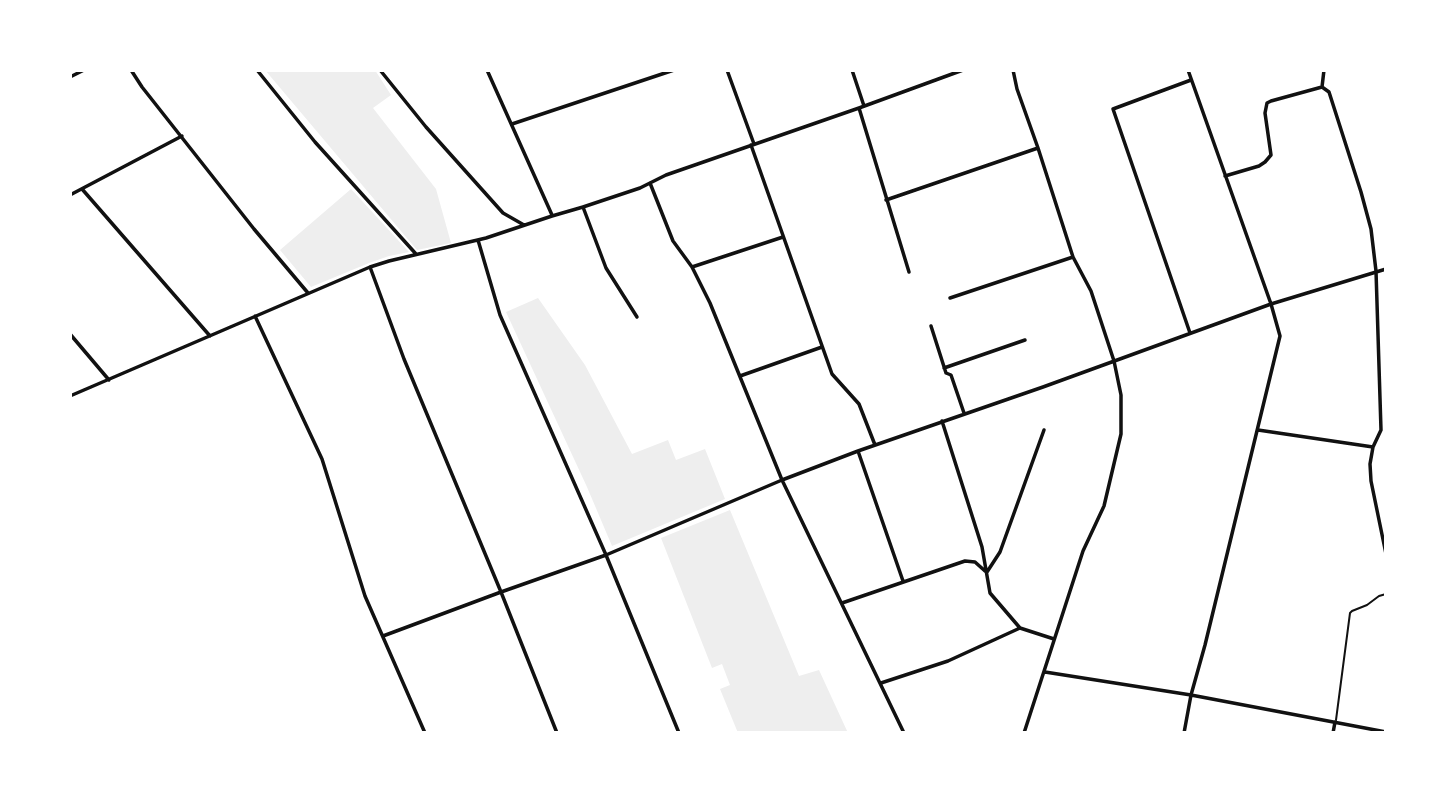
<!DOCTYPE html>
<style>
body{margin:0}
#map{position:relative;width:1456px;height:803px;overflow:hidden;background:#fff;font-family:"Golos Text",sans-serif}
canvas{display:block}
.frame{position:absolute;inset:0;border:72px solid #fff;pointer-events:none}
</style>
<div id="map">
<canvas width="1456" height="803"></canvas>
<div class="frame"></div>
</div>
<script>
const c = document.querySelector('canvas').getContext('2d');
c.lineJoin = 'round';
function paint(path, color) {
  c.fillStyle = color;
  c.fill(path, 'evenodd');
}
function shape(rows) {
  const path = new Path2D();
  for (const r of rows) {
    path.moveTo(r[0], r[1]);
    for (let i = 2; i < r.length; i += 2) path.lineTo(r[i], r[i + 1]);
  }
  return path;
}
function stroke(path, color, width, dash) {
  c.strokeStyle = color;
  c.lineWidth = width;
  c.lineCap = dash ? 'butt' : 'round';
  c.setLineDash(dash || []);
  c.stroke(path);
}
const green = shape([
 [265,70,375,70,391,95,373,108,436,189,451,243,417,250],
 [351,189,409,252,389,256,369,263,311,287,280,250],
 [538,298,585,365,632,454,668,440,676,460,705,449,725,499,612,546,587,487,506,312],
 [730,510,799,676,819,670,848,733,738,733,720,689,730,685,722,664,712,668,661,538]
]);
const service = shape([
 [1336,720,1350,613,1352,611,1367,605,1379,596,1386,594]
]);
const minor = shape([
 [131,70,142,87,254,229,308,293],
 [257,70,315,142,416,254],
 [380,70,426,127,503,213,524,225],
 [487,70,552,215],
 [727,70,754,144],
 [852,70,864,106],
 [1013,70,1017,89,1038,148,1073,257,1091,291,1114,361,1121,395,1121,434,1104,506,1083,551,1024,733],
 [1324,70,1322,87,1329,92,1361,192,1371,229,1376,271,1381,430,1373,447,1370,464,1371,481,1386,554],
 [70,77,84,70],
 [859,108,909,272],
 [512,124,674,70],
 [751,145,832,374,859,404,875,445],
 [1225,176,1259,166,1265,162,1271,155,1265,113,1267,103,1271,101,1322,87],
 [650,183,673,241,692,267,710,303,782,480,904,733],
 [82,189,210,336],
 [70,195,182,136],
 [886,200,1038,148],
 [583,207,606,268,637,317],
 [478,240,500,315,606,555,679,733],
 [370,267,404,359,501,592,557,733],
 [692,267,783,237],
 [950,298,1073,257],
 [255,316,322,459,365,596,425,733],
 [931,326,946,373,951,375,964,413],
 [1190,333,1113,109,1191,80],
 [70,334,109,380],
 [944,368,1025,340],
 [740,376,822,347],
 [70,396,370,267,389,261,486,238,552,216,583,207,640,188,666,175,859,108,963,70],
 [942,421,982,547,990,593,1020,628,1054,639],
 [1258,430,1373,447],
 [858,451,903,581],
 [987,572,1000,552,1044,430],
 [842,603,965,561,975,562,985,571],
 [383,636,501,592,606,555,782,480,858,451,1043,387,1271,304,1386,269],
 [1045,672,1191,695,1386,732],
 [881,683,948,661,1020,628],
 [1184,733,1191,695,1205,645,1280,336,1271,304,1188,70],
 [1333,733,1335,722]
]);
paint(green, '#eee');
stroke(service, '#111', 2);
stroke(minor, '#111', 3.5);
</script>
